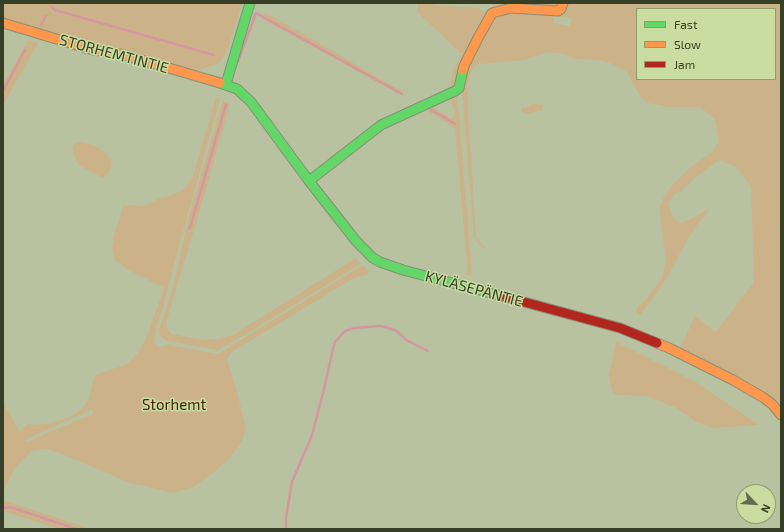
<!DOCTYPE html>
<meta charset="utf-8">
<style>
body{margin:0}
#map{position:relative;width:784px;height:532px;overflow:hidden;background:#b8c2a1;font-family:"Exo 2",sans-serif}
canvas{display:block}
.frame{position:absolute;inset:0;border:4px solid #373e26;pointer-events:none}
.legend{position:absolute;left:636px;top:8px;width:140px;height:72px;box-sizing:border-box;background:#cadda0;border:1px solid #8f9d6f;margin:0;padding:5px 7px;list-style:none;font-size:12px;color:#373e26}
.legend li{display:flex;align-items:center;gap:8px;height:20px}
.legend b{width:20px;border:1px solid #8f9d6f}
.north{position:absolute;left:736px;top:484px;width:40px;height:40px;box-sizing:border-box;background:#cadda0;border:1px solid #8f9d6f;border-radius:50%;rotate:115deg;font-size:11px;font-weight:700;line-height:16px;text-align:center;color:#373e26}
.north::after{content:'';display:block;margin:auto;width:14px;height:18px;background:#646c51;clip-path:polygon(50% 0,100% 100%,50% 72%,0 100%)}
</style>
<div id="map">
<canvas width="784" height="532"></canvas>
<div class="frame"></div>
<ul class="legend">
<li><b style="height:5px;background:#63d668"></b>Fast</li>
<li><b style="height:5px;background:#ff974d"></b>Slow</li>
<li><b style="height:5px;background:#b3261e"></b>Jam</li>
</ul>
<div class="north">N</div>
</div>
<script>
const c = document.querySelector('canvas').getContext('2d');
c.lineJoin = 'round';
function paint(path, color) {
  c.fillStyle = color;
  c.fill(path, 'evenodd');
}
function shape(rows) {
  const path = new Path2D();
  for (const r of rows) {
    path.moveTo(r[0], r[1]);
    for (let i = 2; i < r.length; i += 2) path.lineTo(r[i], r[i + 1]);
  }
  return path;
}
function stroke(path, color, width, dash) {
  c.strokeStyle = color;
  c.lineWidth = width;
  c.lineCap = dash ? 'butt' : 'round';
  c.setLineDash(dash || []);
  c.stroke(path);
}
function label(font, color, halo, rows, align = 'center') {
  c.font = font + ' "Exo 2",sans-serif';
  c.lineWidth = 3;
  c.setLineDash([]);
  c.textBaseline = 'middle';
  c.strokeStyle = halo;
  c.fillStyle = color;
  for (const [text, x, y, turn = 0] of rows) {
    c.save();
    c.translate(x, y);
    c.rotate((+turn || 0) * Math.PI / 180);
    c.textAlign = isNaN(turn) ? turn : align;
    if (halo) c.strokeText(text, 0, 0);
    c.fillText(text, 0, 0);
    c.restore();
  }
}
const green = shape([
 [3,3,242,3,227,52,222,59,218,64,204,68,203,70,193,70,123,49,112,46,84,42,3,18],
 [418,3,435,3,435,5,477,8,482,10,486,13,458,84,450,91,453,69,462,54,417,12],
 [490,3,562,3,561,8,494,7],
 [568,3,781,3,781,406,776,399,747,381,680,348,695,316,716,332,754,282,751,187,737,167,719,160,690,182,682,191,675,194,668,203,673,218,681,223,691,219,707,210,709,207,709,209,707,213,697,225,688,238,669,274,659,290,640,315,636,312,638,306,645,301,661,279,666,262,661,223,660,207,663,199,672,185,693,165,713,152,719,140,715,119,700,107,669,107,648,103,640,96,627,72,610,63,597,60,574,59,565,54,547,52,525,60,478,64,472,70,469,76,467,90,476,237,487,250,479,245,474,237,462,90,470,59,491,20,501,12,556,14,565,13,568,11],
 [637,9,775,9,775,79,637,79],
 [554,16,571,18,570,26,553,23],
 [265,12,403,92,402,94,401,95,262,19],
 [28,40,38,43,3,105,3,85],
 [457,92,472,272,471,275,466,275,467,272,467,265,455,128,429,112,430,109,432,107,450,118,454,118,455,114,450,95],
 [216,97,220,99,174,264,164,304,156,329,154,343,159,347,169,345,218,354,361,266,364,266,368,270,369,274,352,279,232,352,227,359,234,381,246,427,242,441,230,458,213,473,192,488,172,493,149,487,130,483,60,453,46,449,32,451,16,467,3,491,3,403,21,434,23,427,28,424,37,425,55,422,72,416,82,408,89,399,93,381,96,375,102,372,126,365,138,353,148,334,164,288,125,268,115,260,113,254,112,246,115,231,124,205,144,206,160,198,167,197,181,191,187,186,193,176],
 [92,409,93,414,38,437,27,443,25,440],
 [223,101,230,103,197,220,168,316,166,325,168,330,172,334,203,340,217,339,233,335,356,258,361,264,233,342,218,350,168,341,162,338,159,334,159,330,173,288,189,217],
 [532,104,538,104,542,105,543,108,542,110,528,114,520,111,523,108,526,108],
 [81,142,94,145,105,152,112,162,110,171,103,178,80,166,75,159,72,149,74,143],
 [616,342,694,381,759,425,712,428,696,422,676,408,647,396,617,395,612,392,609,375],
 [3,500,91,529,59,529,3,511]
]);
const stream = shape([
 [51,6,55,10,214,55],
 [41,25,46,16],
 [238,62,256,13,402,94],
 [3,91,25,50],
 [430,109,455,124],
 [190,228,226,104],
 [3,507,7,508,9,507,13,508,76,529],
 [286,529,286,518,292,482,312,435,323,393,333,349,335,342,345,331,354,328,381,326,395,330,400,334,406,340,428,351]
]);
const fast = shape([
 [220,83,237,89,251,102,309,181,356,241,373,258,380,262,403,270,502,296],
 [226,84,250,3],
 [309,181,381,125,455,91,459,88,463,70]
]);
const slow = shape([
 [3,23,93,50,121,54,220,83],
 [463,70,464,66,478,38,492,13,511,8,558,11,561,9,563,3],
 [657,343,671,349,733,380,764,398,772,404,781,415]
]);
const jam = shape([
 [502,296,620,328,657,343]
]);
const streetNames = [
 ["STORHEMTINTIE",114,54,15],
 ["KYLÄSEPÄNTIE",474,289,15]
];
const parkNames = [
 ["Storhemt",174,405]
];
paint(green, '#ccb288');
stroke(stream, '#d5979f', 2.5);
stroke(fast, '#888f76', 11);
stroke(slow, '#888f76', 11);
stroke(jam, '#888f76', 11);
stroke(fast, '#63d668', 9);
stroke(slow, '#ff974d', 9);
stroke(jam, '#b3261e', 9);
label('15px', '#373e26', '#cadda0', streetNames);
label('15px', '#422508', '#cadda0', parkNames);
</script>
